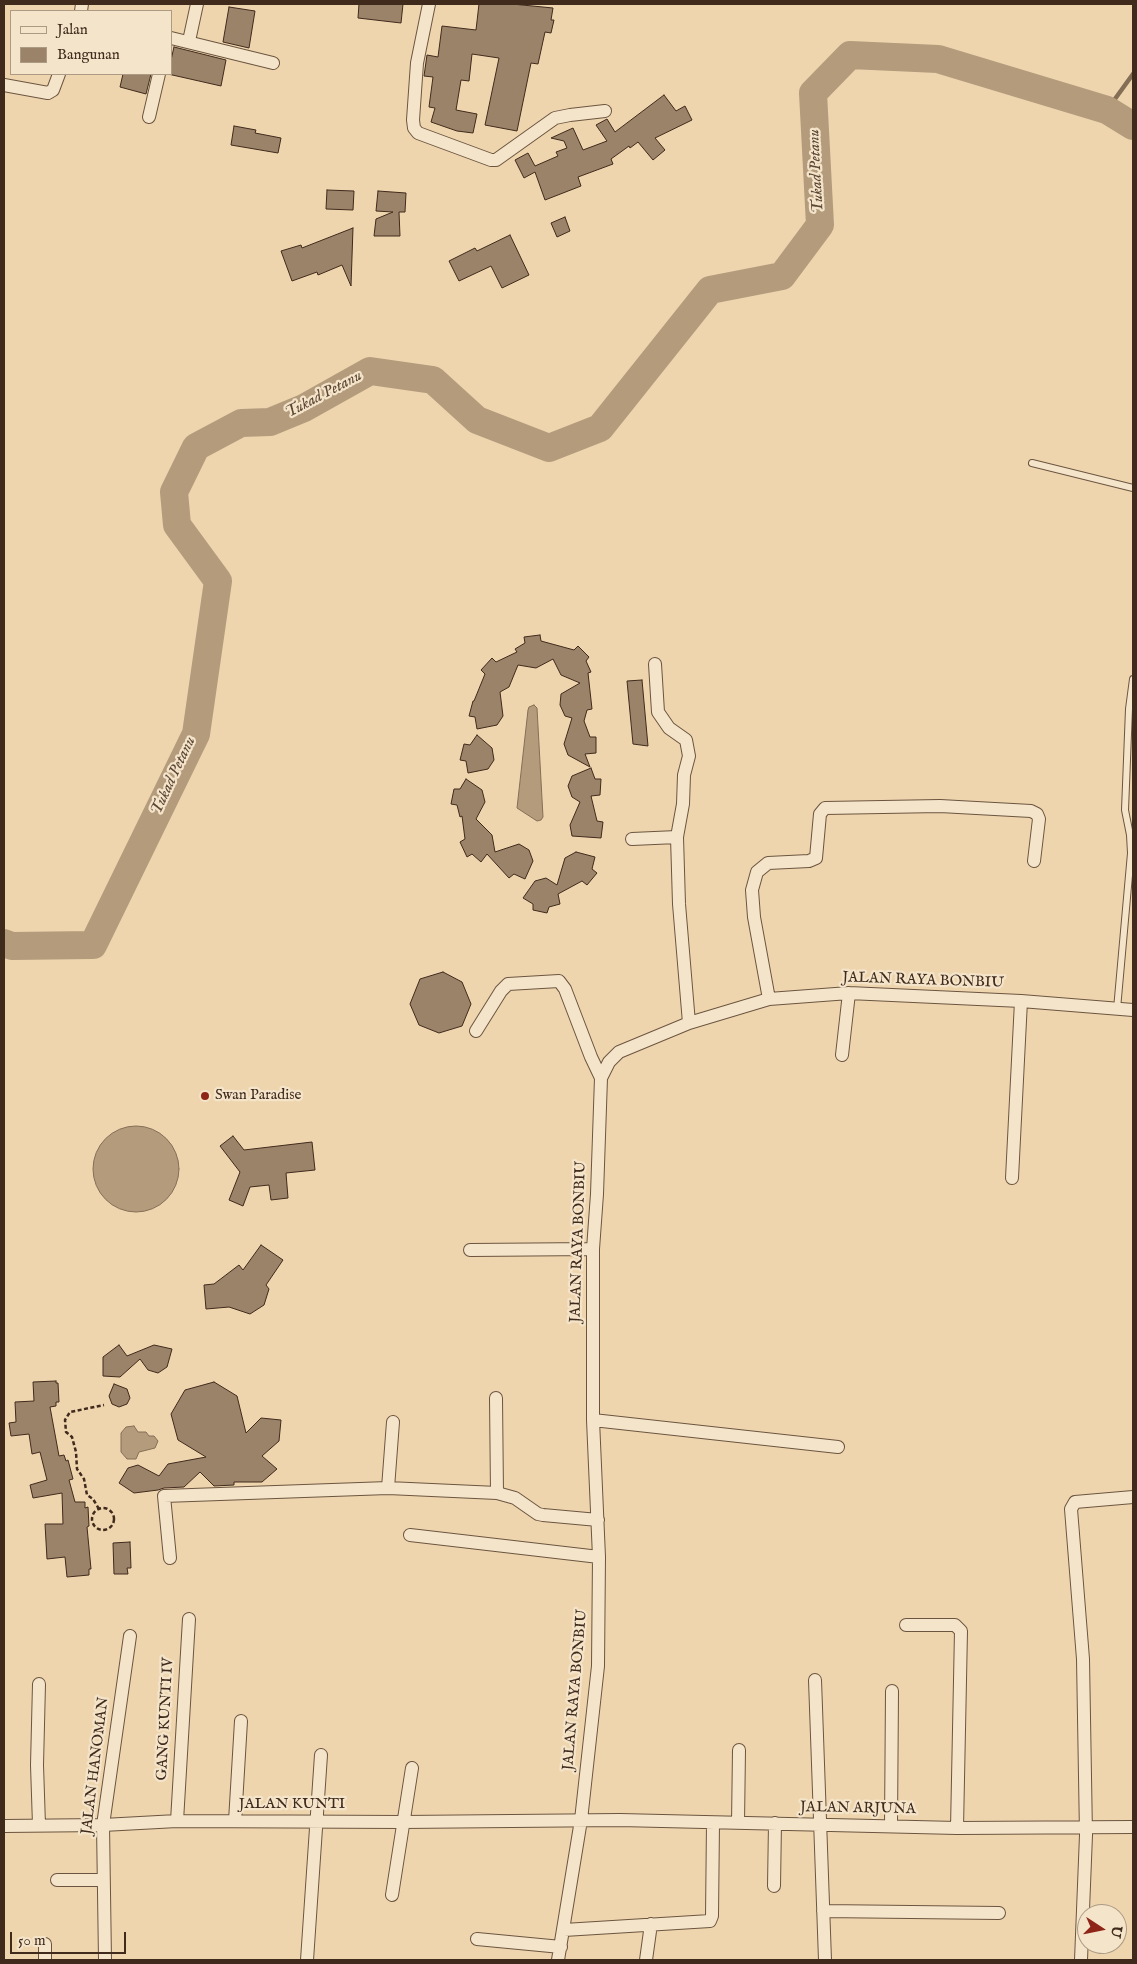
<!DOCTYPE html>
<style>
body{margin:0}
#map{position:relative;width:1137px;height:1964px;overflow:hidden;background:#eed5ae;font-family:"IM FELL English",serif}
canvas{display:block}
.frame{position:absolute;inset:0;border:5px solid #402a1c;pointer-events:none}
.legend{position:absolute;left:10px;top:10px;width:162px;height:65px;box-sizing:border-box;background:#f4e4ca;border:1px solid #ac9a84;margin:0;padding:6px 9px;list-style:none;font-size:15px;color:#402a1c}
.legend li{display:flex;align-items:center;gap:10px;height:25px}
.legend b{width:25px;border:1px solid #ac9a84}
.north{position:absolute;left:1077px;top:1904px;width:50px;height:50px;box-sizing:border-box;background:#f4e4ca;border:1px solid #ac9a84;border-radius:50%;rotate:101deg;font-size:14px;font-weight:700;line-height:20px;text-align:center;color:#402a1c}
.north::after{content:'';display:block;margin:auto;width:18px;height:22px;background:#8f2418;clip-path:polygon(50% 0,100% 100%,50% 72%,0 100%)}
.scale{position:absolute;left:10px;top:1932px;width:116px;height:22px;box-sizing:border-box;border:2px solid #402a1c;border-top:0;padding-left:6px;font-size:15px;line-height:18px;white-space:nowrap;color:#402a1c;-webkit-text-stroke:4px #f4e4ca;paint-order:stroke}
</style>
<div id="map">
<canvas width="1137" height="1964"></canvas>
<div class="frame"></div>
<ul class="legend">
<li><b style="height:6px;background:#f4e4ca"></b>Jalan</li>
<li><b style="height:14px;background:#9a8368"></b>Bangunan</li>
</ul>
<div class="north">U</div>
<div class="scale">50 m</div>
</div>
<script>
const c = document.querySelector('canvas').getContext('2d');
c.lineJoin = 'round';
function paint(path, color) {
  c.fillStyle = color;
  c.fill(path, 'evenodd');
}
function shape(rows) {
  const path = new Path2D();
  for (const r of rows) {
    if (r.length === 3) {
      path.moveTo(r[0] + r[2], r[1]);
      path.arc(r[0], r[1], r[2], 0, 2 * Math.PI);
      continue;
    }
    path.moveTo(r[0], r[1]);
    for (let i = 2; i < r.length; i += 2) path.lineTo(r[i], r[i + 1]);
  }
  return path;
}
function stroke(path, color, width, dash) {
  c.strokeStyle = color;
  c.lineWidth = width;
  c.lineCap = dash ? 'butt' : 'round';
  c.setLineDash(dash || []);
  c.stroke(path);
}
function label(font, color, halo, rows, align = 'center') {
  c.font = font + ' "IM FELL English",serif';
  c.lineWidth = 4.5;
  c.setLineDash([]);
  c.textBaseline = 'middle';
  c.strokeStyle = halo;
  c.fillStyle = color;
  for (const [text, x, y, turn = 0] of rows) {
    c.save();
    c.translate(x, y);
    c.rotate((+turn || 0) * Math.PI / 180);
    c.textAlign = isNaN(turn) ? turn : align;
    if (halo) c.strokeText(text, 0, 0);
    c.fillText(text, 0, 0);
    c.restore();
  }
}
const water = shape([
 [534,705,537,708,543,817,541,820,537,821,517,808,528,710,529,707,534,705],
 [136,1169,43],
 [134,1426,138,1432,146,1432,149,1436,154,1436,158,1441,155,1448,139,1452,136,1459,127,1459,121,1452,121,1433,126,1427,134,1426]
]);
const stream = shape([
 [1107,110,1133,74]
]);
const river = shape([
 [4,943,12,946,93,945,196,734,218,581,177,525,174,492,196,447,241,423,270,422,304,408,370,371,433,380,477,420,549,448,600,428,710,290,782,276,820,225,813,93,850,55,938,59,1107,110,1133,126]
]);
const building = shape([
 [359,4,403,4,401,23,358,18,359,4],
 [479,4,512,4,553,8,551,20,554,20,551,33,545,32,538,64,531,63,517,131,485,125,499,58,472,54,469,81,461,80,456,110,477,114,473,133,457,131,431,122,435,108,429,107,433,77,424,76,427,55,438,57,442,26,476,30,479,4],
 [229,7,255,11,249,48,223,42,229,7],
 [174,47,226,60,221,86,168,74,171,74,171,60,174,47],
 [123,74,151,74,146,94,120,87,123,74],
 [664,95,676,111,685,106,692,120,655,138,665,150,653,160,638,142,630,148,629,146,611,159,613,164,578,177,581,186,545,200,535,172,524,178,515,160,528,153,535,166,558,156,556,152,567,148,564,141,551,138,573,128,583,150,607,141,596,125,607,119,615,132,664,95],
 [234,126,256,130,255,133,281,138,278,153,231,145,234,126],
 [327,190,354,191,353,210,326,209,327,190],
 [378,191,406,193,405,212,399,212,400,236,374,236,376,219,393,212,376,211,378,191],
 [565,217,570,231,557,237,551,223,565,217],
 [353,228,351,286,342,265,318,275,317,272,292,281,281,251,301,245,302,248,353,228],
 [510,235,529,275,502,288,491,266,459,281,449,261,475,248,477,251,510,235],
 [540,635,541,641,574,650,578,646,589,657,586,661,591,672,588,673,592,709,587,710,584,721,590,737,596,737,596,753,585,754,590,767,568,755,564,744,572,718,565,716,560,705,561,694,580,683,561,675,553,659,536,668,518,665,509,687,500,692,503,716,497,725,477,729,475,717,469,716,473,701,474,701,485,674,481,670,492,658,496,662,517,652,515,649,525,643,524,637,540,635],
 [642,680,648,746,633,744,627,681,642,680],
 [477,735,492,748,494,760,488,769,468,773,466,761,460,760,464,744,470,745,477,735],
 [591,768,595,779,601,779,600,795,591,796,597,821,603,822,601,838,572,836,570,825,580,802,572,797,568,786,572,776,591,768],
 [466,779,482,790,485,802,476,819,492,835,495,852,519,844,529,850,533,861,525,879,514,874,509,878,487,854,481,862,472,854,467,857,460,842,465,839,462,816,460,817,457,805,451,804,454,789,460,789,466,779],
 [576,852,595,857,592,869,597,873,587,885,582,881,558,894,560,904,549,907,547,913,533,910,533,904,523,898,535,881,546,878,557,885,565,858,576,852],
 [443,972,462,982,471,1004,462,1026,439,1033,419,1025,410,1004,420,979,443,972],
 [233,1136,244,1150,312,1142,315,1170,286,1173,288,1198,271,1200,269,1185,250,1187,243,1206,229,1200,240,1172,220,1146,233,1136],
 [261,1245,283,1260,266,1285,269,1289,264,1305,250,1314,229,1307,206,1309,204,1285,214,1284,239,1265,243,1270,261,1245],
 [119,1345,127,1356,154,1345,172,1349,167,1367,158,1373,148,1370,140,1359,120,1377,103,1376,103,1357,119,1345],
 [56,1381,56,1383,58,1383,59,1402,56,1402,56,1406,50,1407,59,1456,64,1455,66,1461,68,1460,73,1479,69,1480,75,1502,85,1502,85,1508,88,1507,89,1526,87,1527,91,1569,89,1569,89,1575,67,1577,65,1557,47,1559,45,1524,63,1524,62,1493,33,1498,30,1485,47,1480,40,1452,32,1454,29,1434,11,1436,9,1423,16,1422,15,1402,34,1401,33,1382,56,1381],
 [214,1382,237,1396,246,1433,261,1418,281,1420,279,1441,262,1456,277,1469,262,1482,234,1482,234,1485,214,1486,200,1472,184,1487,164,1488,158,1490,134,1493,119,1483,128,1468,138,1465,159,1476,168,1464,206,1457,178,1440,171,1414,185,1390,214,1382],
 [114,1384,127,1389,130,1398,127,1404,119,1407,112,1404,109,1396,114,1384],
 [130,1542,131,1568,127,1568,128,1574,114,1574,113,1543,130,1542]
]);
const path = shape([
 [103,1519,11],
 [99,1509,93,1499,87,1495,84,1479,77,1469,76,1452,72,1437,66,1432,65,1420,70,1412,104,1405]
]);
const lane = shape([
 [1032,463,1133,488],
 [1117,1009,1131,853,1130,835,1125,810,1129,709,1133,679]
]);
const street = shape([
 [429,4,417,63,413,120,414,128,418,133,491,160,496,160,555,118,570,115,605,111],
 [81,11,82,4],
 [171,38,273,63],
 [189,41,197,4],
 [4,85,48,93,53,90,59,74],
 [149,117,159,74],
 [655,664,658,712,669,728,686,740,689,756,684,775,683,804,677,837,679,904,689,1023],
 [632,839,677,837],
 [769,999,754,917,752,890,757,872,768,863,809,861,816,858,820,814,825,808,940,806,1031,811,1037,814,1039,819,1034,861],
 [476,1031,501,991,508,984,559,981,565,989,591,1057,601,1078],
 [842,1055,849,993],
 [1012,1178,1021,1001],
 [470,1250,593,1249],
 [496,1398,497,1493],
 [593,1420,838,1447],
 [388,1488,393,1422],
 [410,1535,599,1557],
 [170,1558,164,1496,388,1488,497,1493,515,1498,538,1514,543,1515,598,1520],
 [906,1625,955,1625,961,1631,957,1828],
 [815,1680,825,1960],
 [39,1684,37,1765,39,1825],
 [177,1821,189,1619],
 [235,1821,241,1721],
 [738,1823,739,1750],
 [4,1826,103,1825,177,1821,403,1822,620,1820,957,1828,1133,1827],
 [891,1826,892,1691],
 [57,1880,103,1880],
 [774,1886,775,1823],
 [392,1895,412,1768],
 [823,1911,999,1913],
 [564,1930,710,1921,712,1916,713,1823],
 [477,1939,561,1947],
 [45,1944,45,1960],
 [105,1960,103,1825,130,1636],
 [307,1960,321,1755],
 [558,1960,581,1820,598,1666,599,1557,593,1420,593,1249,597,1194,601,1078,609,1062,619,1052,689,1023,769,999,849,993,1021,1001,1133,1010],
 [646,1960,651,1924],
 [1081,1960,1086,1835,1083,1659,1071,1509,1075,1502,1133,1497]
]);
const markers = [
 [205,1096,5,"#8f2418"]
];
const streetNames = [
 ["JALAN RAYA BONBIU",923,981,2],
 ["JALAN RAYA BONBIU",579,1242,-88],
 ["JALAN RAYA BONBIU",576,1690,-85],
 ["GANG KUNTI IV",166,1719,-87],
 ["JALAN HANOMAN",96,1766,-83],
 ["JALAN KUNTI",292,1805],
 ["JALAN ARJUNA",858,1809,1]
];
const poiNames = [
 ["Swan Paradise",215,1096]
];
const waterNames = [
 ["Tukad Petanu",817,171,-93],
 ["Tukad Petanu",324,395,-28],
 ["Tukad Petanu",174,776,-65]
];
paint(water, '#b39b7c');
stroke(water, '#856e56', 1);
stroke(stream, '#856e56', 4.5);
stroke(river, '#b39b7c', 28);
paint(building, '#9a8368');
stroke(building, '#402a1c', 1);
stroke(lane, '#6c5540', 8);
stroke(street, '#6c5540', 14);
stroke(path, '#402a1c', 2.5, [4, 2.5]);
stroke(lane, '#f4e4ca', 6);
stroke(street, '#f4e4ca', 12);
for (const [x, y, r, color] of markers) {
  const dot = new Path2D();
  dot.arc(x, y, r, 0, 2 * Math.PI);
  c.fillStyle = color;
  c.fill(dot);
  stroke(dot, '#f4e4ca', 2);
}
label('15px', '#402a1c', '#f4e4ca', streetNames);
label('15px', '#402a1c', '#f4e4ca', poiNames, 'left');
label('italic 16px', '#5d4634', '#f4e4ca', waterNames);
</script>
